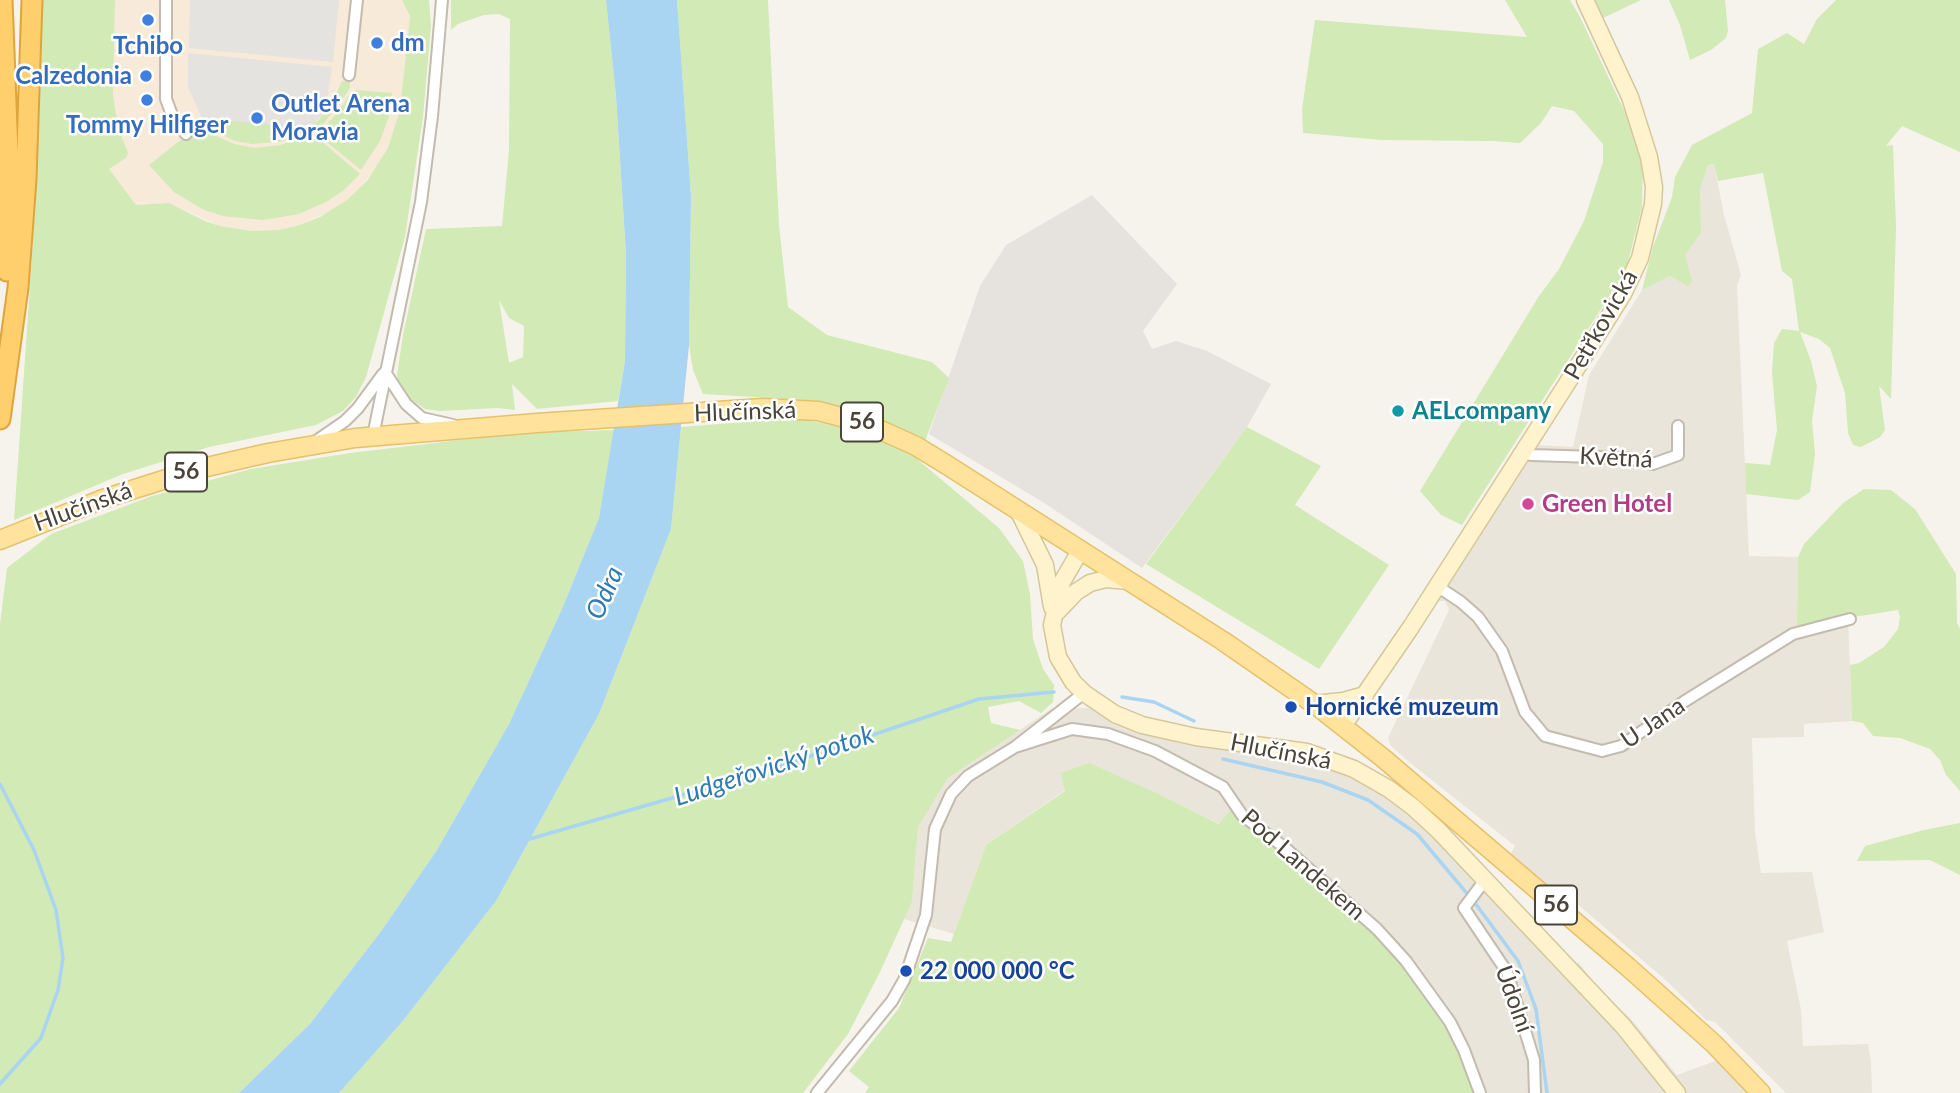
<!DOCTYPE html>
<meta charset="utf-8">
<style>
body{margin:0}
canvas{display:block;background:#f6f3ec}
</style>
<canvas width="1960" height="1093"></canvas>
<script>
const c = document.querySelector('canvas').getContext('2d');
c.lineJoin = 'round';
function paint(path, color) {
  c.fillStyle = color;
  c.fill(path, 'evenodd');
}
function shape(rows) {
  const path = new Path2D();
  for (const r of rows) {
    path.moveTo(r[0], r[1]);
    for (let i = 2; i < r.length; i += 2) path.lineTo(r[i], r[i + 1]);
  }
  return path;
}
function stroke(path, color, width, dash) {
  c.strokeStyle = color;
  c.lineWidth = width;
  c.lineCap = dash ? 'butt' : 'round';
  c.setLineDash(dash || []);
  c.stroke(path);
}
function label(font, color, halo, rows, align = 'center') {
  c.font = font + ' Lato,sans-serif';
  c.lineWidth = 5;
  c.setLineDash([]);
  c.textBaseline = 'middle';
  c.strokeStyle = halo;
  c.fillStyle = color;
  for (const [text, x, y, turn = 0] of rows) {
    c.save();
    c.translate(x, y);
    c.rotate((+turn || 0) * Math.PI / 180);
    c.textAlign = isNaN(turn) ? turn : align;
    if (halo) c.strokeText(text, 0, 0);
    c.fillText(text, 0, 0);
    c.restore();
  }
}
const residential = shape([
 [1714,164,1724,215,1741,275,1737,285,1749,556,1798,557,1797,626,1848,616,1852,721,1804,724,1804,737,1752,738,1755,832,1761,873,1812,872,1824,932,1787,941,1801,1010,1803,1046,1868,1044,1871,1063,1872,1093,1786,1093,1715,1022,1706,1020,1669,983,1575,902,1569,905,1510,855,1515,846,1409,762,1390,745,1388,738,1449,610,1445,601,1437,601,1539,445,1573,447,1589,375,1642,290,1670,276,1677,280,1685,255,1701,233,1700,189,1708,165],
 [1090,708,1124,727,1182,744,1304,759,1336,770,1367,786,1400,806,1417,819,1563,974,1578,962,1601,991,1631,1019,1677,1075,1718,1060,1748,1093,1476,1093,1232,808,1220,824,1165,797,1065,790,986,845,954,934,904,919,912,902,918,827,948,778,1051,709]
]);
const commercial = shape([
 [115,0,402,0,410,16,400,110,388,148,382,160,357,192,335,209,297,226,278,230,252,231,220,226,169,203,136,205,109,169,126,158,128,153,118,127,113,95]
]);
const industrial = shape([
 [1092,195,1177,284,1143,331,1152,349,1176,341,1207,351,1271,384,1247,427,1142,568,1041,501,929,434,980,286,1006,245]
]);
const green = shape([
 [43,0,115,0,113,95,118,127,128,153,126,158,109,169,136,205,169,203,205,221,220,226,252,231,278,230,297,226,320,217,347,200,367,181,388,148,400,110,410,16,402,0,429,0,431,26,423,117,405,237,366,377,356,397,343,411,316,425,209,447,123,474,14,520,33,241],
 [451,0,606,0,616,96,626,254,625,361,618,401,537,409,512,384,515,410,498,408,439,411,425,409,409,398,398,382,397,375,403,335,426,229,502,226,509,150,510,19,499,14,484,15,458,24,451,30],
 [499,300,509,318,524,326,523,357,509,363],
 [677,0,768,0,779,225,788,307,827,335,932,362,949,378,925,441,874,417,833,404,805,400,703,394,693,370,689,345,691,196],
 [1505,0,1570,0,1580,17,1639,142,1643,158,1642,207,1626,270,1462,525,1441,515,1420,491,1539,296,1559,269,1584,221,1603,162,1603,144,1574,111,1552,106,1541,123,1520,143,1492,141,1382,140,1303,133,1302,109,1315,20,1527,37],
 [1595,0,1641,0,1603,18],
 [1669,0,1725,0,1728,31,1726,38,1711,50,1690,60,1680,25],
 [1836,0,1960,0,1960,152,1902,126,1886,146,1893,145,1896,227,1891,399,1879,386,1885,430,1880,437,1871,442,1861,447,1853,445,1848,433,1845,393,1830,348,1819,339,1800,332,1811,361,1817,386,1812,421,1815,454,1810,492,1798,500,1746,494,1745,463,1770,465,1777,430,1772,373,1774,343,1782,329,1799,331,1792,279,1782,271,1763,173,1718,181,1714,164,1708,165,1700,189,1701,233,1685,255,1692,281,1688,286,1670,276,1642,290,1653,247,1672,197,1675,177,1692,145,1752,113,1758,49,1787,33,1804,44,1817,19],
 [342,81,350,82,350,88,340,103,321,127,307,135,278,142,252,144,235,141,199,124,202,118,307,127,319,120,331,105],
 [356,90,392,93,389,116,380,141,361,170,323,139,319,133,338,112,351,92,355,92],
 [197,127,234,144,254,148,280,145,316,134,321,141,360,174,344,190,326,202,299,214,263,220,223,216,202,209,174,192,149,165],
 [796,418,855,430,911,454,999,528,1023,561,1030,594,1033,639,1043,669,1054,685,1053,702,1041,713,1019,701,988,707,991,723,1020,730,948,778,918,827,912,902,879,974,848,1034,803,1093,339,1093,402,1022,496,901,599,714,671,529,681,427],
 [1247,427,1321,466,1295,505,1389,565,1319,669,1146,564],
 [614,430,599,518,562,609,509,724,437,850,382,930,310,1024,239,1093,0,1093,0,624,7,568,51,534,152,496,251,469,350,453,520,433],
 [1864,489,1891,490,1915,509,1956,574,1957,623,1960,629,1960,791,1946,775,1940,760,1930,749,1900,738,1873,736,1863,723,1852,721,1850,665,1859,663,1884,647,1898,629,1900,617,1898,610,1797,626,1798,557,1804,544,1843,503],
 [1089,763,1165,797,1219,824,1233,807,1375,932,1409,971,1447,1025,1476,1093,865,1093,869,1087,849,1071,899,1008,928,938,951,942,986,845,1065,791,1061,773],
 [1960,823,1960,875,1930,860,1857,861,1865,846,1924,830]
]);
const parking = shape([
 [190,0,339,0,333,62,189,48],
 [188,53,332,67,325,113,313,124,304,128,202,118,188,87]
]);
const water = shape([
 [606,0,677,0,691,196,689,345,671,529,599,714,496,901,402,1022,339,1093,239,1093,310,1024,382,930,437,850,509,724,562,609,599,518,625,361,626,254,616,96]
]);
const stream = shape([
 [1122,697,1154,702,1194,721],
 [1223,759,1322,782,1368,800,1417,834,1475,903,1518,961,1536,1009,1547,1093],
 [0,784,34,850,56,910,63,958,58,990,41,1038,0,1084],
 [526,840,766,771,979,699,1054,692]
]);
const street = shape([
 [166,0,166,99,172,115,186,134],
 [349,75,357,0],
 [385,372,406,404,422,418,453,425],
 [373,436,421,202,432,116,442,0],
 [316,441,345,421,358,408,383,374],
 [1523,453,1531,455,1627,458,1653,464,1678,455,1678,426],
 [1437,586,1461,602,1478,617,1502,651,1525,712,1545,736,1602,751,1621,746,1685,701,1793,634,1850,619],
 [1015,747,1072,729,1108,734,1155,751,1223,787,1242,815,1284,847,1377,929,1406,961,1450,1022,1464,1050,1480,1093],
 [1485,880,1464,908,1507,972,1534,1060,1535,1093],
 [817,1093,892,1001,904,980,926,915,935,829,951,794,968,776,1015,747,1084,693]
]);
const secondary = shape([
 [1018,510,1045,565,1052,607],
 [1080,551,1062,582,1052,625,1058,657,1073,682,1084,693,1115,714,1142,725,1196,737,1307,752,1354,769,1389,789,1413,807,1438,830,1623,1026,1677,1093],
 [1057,612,1076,592,1090,583,1106,579,1129,581],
 [1314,704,1343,701,1365,695],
 [1343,726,1411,627,1566,385,1623,294,1640,258,1653,204,1654,187,1649,157,1630,97,1585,0]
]);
const primary = shape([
 [0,540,103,499,198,469,268,453,355,438,537,423,763,408,818,411,865,423,916,446,947,465,1223,641,1317,706,1383,758,1628,967,1714,1044,1761,1093]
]);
const highway = shape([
 [2,0,9,180,7,271],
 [0,419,18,288,26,179,32,0]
]);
const markers = [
 [148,20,7,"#3f7fe0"],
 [377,43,7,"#3f7fe0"],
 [146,76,7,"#3f7fe0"],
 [147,100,7,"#3f7fe0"],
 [257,118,7,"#3f7fe0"],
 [1398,411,7,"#0f9aa8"],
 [1528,504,7,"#d1479c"],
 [1291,707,7,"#1a4fb4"],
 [906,971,7,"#1a4fb4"]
];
const shields = [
 [862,422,42],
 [186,472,42],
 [1556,905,42]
];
const shieldNames = [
 ["56",862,422],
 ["56",186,472],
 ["56",1556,905]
];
const shopNames = [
 ["dm",391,43],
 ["Tchibo",148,46,"center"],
 ["Calzedonia",132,76,"right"],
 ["Outlet Arena",271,104],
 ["Moravia",271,132],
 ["Tommy Hilfiger",147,125,"center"]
];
const streetNames = [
 ["Petřkovická",1601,325,-60],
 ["Hlučínská",745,412,-2],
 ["Květná",1616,458,3],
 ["Hlučínská",83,507,-20],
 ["U Jana",1653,723,-34],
 ["Hlučínská",1281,752,11],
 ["Pod Landekem",1303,865,41],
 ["Údolní",1514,999,70]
];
const cultureNames = [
 ["AELcompany",1412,411]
];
const hotelNames = [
 ["Green Hotel",1542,504]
];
const transitNames = [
 ["Hornické muzeum",1305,707],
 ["22 000 000 °C",920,971]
];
const waterNames = [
 ["Odra",605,593,-66],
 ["Ludgeřovický potok",774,766,-18]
];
paint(residential, '#eae5da');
paint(commercial, '#f7ead8');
paint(industrial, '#e6e2dd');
paint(green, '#d2eab5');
paint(parking, '#e5e3e0');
paint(water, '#a9d4f2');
stroke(stream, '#a9d4f2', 3.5);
stroke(street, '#c2bbae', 14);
stroke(secondary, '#d6c79b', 19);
stroke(primary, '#e6c16a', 21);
stroke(highway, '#e0a43c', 23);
stroke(street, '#fff', 10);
stroke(secondary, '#fff3cd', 16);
stroke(primary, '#ffe39c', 18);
stroke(highway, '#ffcf6e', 19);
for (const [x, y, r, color] of markers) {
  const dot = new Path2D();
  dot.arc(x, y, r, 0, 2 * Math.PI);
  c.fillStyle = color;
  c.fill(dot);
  stroke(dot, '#fff', 2.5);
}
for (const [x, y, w] of shields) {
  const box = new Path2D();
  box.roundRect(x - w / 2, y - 19.5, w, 39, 5);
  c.fillStyle = '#fff';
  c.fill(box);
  stroke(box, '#4b4439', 2);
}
label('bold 23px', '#4b4439', null, shieldNames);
label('bold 24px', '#366cbe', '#fff', shopNames, 'left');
label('24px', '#4b4439', '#fff', streetNames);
label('bold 24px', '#0d838f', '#fff', cultureNames, 'left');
label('bold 24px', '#b23c85', '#fff', hotelNames, 'left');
label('bold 24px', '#164399', '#fff', transitNames, 'left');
label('italic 26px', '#2e7ab2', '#fff', waterNames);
</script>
